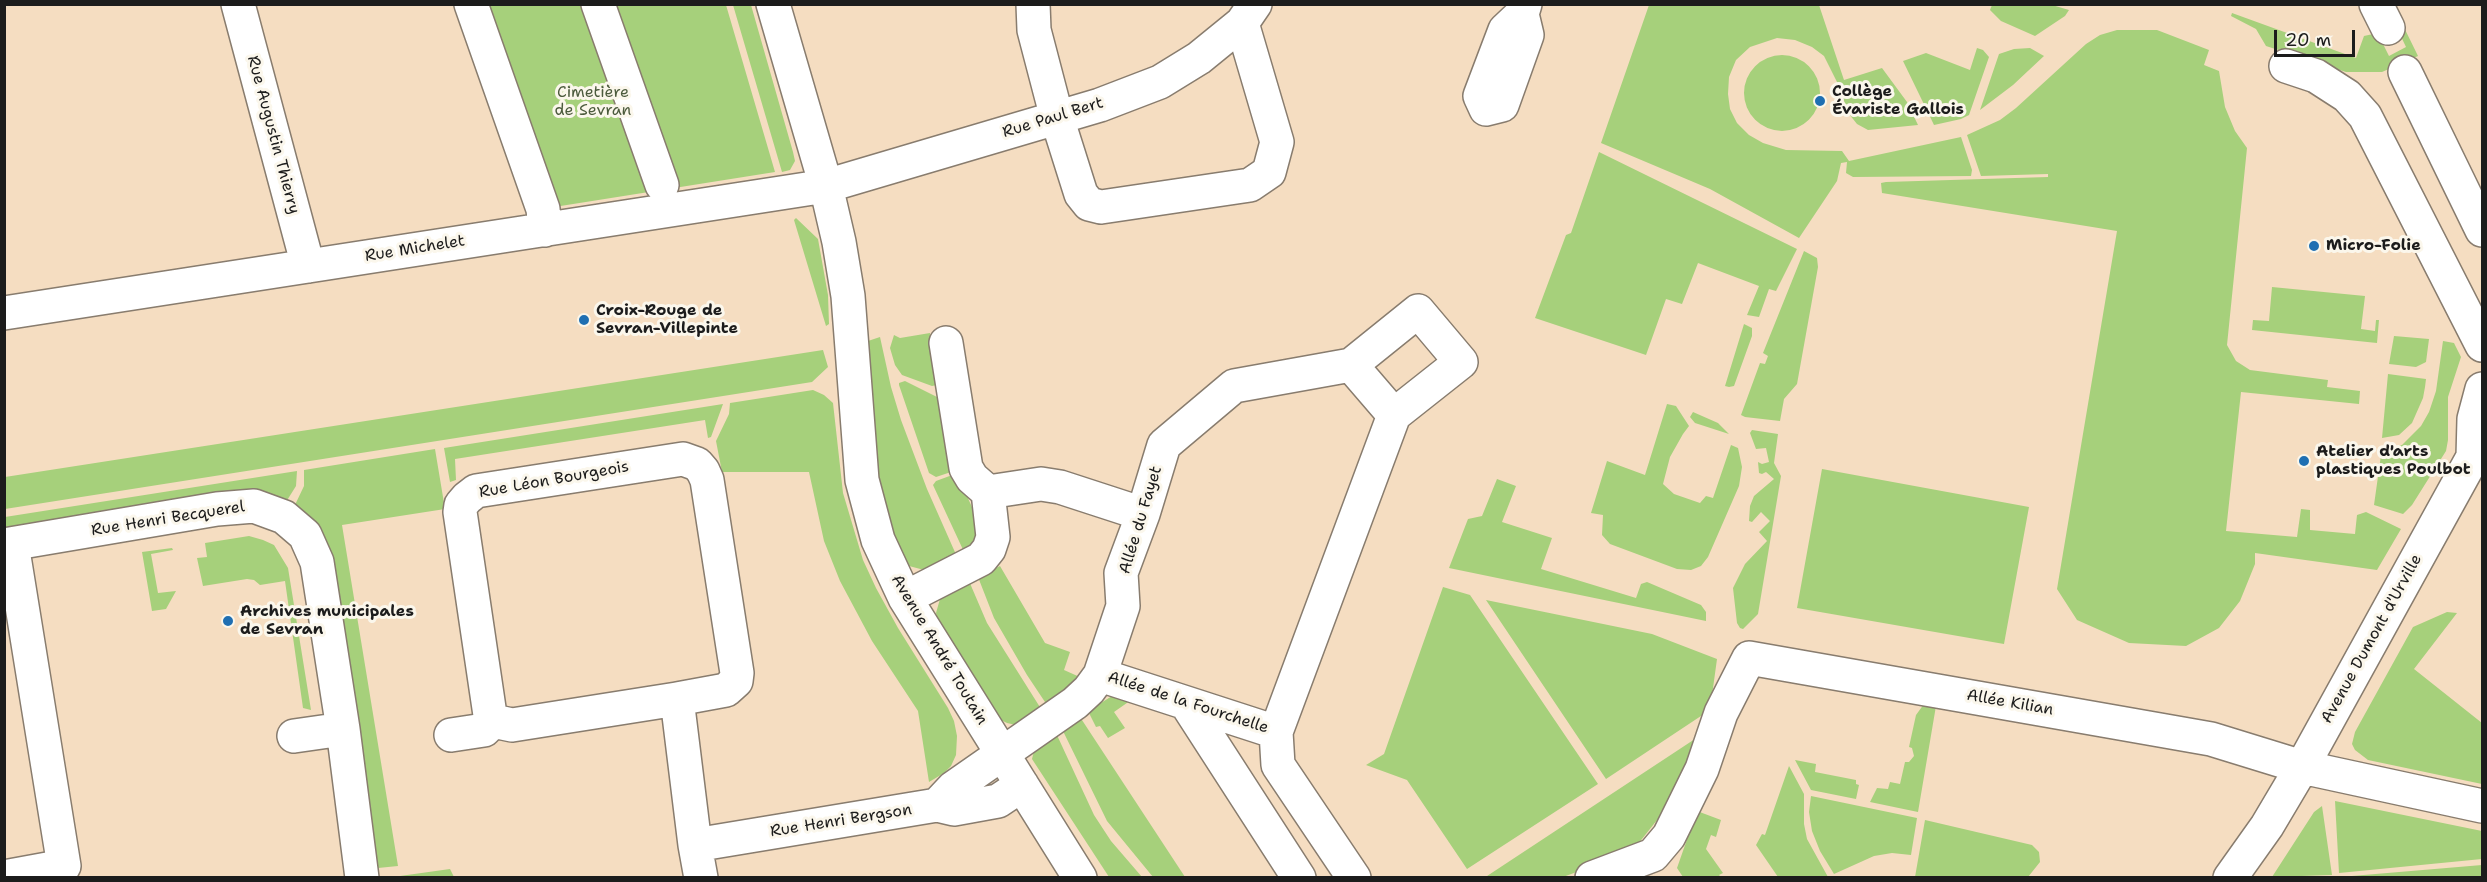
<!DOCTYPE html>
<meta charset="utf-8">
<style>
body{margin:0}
#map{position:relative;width:2487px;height:882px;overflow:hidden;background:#f5ddc1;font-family:"Shantell Sans",sans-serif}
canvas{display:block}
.frame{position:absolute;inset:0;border:6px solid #1c1c1c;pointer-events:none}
.scale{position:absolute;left:2274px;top:30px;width:81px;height:27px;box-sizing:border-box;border:3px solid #1c1c1c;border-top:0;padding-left:8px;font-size:18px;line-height:21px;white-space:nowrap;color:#1c1c1c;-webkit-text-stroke:4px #fbf7ec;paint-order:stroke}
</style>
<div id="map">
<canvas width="2487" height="882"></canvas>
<div class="frame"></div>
<div class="scale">20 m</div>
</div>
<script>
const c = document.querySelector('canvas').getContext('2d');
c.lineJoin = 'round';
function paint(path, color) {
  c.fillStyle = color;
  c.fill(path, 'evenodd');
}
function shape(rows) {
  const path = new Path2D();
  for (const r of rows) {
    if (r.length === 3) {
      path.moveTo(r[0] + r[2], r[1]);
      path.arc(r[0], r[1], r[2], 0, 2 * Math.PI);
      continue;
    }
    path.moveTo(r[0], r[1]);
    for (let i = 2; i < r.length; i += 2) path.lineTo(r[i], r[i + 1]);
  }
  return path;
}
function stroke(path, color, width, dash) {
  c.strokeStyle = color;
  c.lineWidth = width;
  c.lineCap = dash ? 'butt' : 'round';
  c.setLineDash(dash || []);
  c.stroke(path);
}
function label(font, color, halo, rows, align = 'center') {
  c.font = font + ' "Shantell Sans",sans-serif';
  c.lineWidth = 6;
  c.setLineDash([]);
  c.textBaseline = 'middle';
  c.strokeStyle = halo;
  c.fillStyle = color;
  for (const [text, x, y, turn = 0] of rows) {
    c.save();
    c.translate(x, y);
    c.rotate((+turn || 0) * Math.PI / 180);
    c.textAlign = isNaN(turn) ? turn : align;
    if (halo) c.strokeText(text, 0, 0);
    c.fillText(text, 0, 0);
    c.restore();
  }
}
const green = shape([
 [455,5,726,5,775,172,529,211],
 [733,5,751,5,793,152,795,161,790,170,782,172],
 [1649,5,1819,5,1844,80,1882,68,1907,102,1918,125,1868,130,1857,124,1849,114,1837,82,1824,56,1812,47,1795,40,1777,38,1750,47,1736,60,1729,77,1728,94,1730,109,1737,123,1749,135,1763,143,1786,150,1842,151,1849,161,1961,137,1972,170,1971,176,1853,177,1846,173,1847,162,1841,163,1837,181,1799,238,1710,189,1601,143],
 [1992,5,2052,5,2069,10,2065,16,2035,36,2001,21,1990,10],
 [2386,5,2393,5,2418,56,2382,72,2346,72,2266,46,2256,29,2231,16,2232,13,2356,58,2364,36,2373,34,2379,36,2389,56,2406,47],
 [2117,30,2157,30,2209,50,2204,65,2219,71,2225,107,2235,131,2247,148,2227,345,2236,361,2250,370,2328,380,2327,387,2360,391,2359,404,2241,392,2226,531,2297,537,2301,509,2310,510,2310,530,2355,534,2357,515,2366,512,2401,529,2377,570,2255,553,2255,564,2240,601,2219,628,2186,646,2129,643,2077,620,2057,589,2117,231,1882,193,1881,183,1886,182,2048,177,2048,174,1981,176,1967,135,2000,120,2016,108,2086,44,2100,35],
 [1977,48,1983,50,1989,57,1969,115,1961,119,1934,125,1903,61,1926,53,1970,70],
 [2030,48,2044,56,2013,85,1980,110,1999,54,2014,49],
 [1782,93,38],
 [1599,152,1797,249,1776,291,1769,289,1759,317,1747,315,1759,286,1698,263,1682,304,1666,299,1646,355,1535,318,1566,235,1571,233],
 [796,218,818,239,828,295,829,324,826,326,794,220],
 [1804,251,1817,258,1818,267,1797,384,1784,399,1780,421,1745,417,1741,415,1760,363,1765,364,1768,356,1763,353],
 [2272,287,2365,296,2361,329,2375,331,2376,320,2379,320,2377,343,2252,330,2253,320,2269,321],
 [1744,324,1752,328,1752,336,1734,386,1729,387,1725,386],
 [930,333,939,380,937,385,932,386,902,375,895,365,890,348,894,335,900,338],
 [2394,336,2429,339,2426,362,2416,367,2389,364],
 [880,337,891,387,901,420,927,489,958,559,928,571,909,566,901,559,879,487,868,341],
 [2443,341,2454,343,2461,357,2448,397,2448,440,2446,451,2412,505,2403,514,2374,505,2382,448,2402,445,2421,426,2429,412,2436,391],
 [823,350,828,367,812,382,5,509,5,477],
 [2388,374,2426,379,2425,387,2423,398,2412,423,2399,435,2382,438],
 [905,381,939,398,954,471,936,477,929,473,899,385,899,383],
 [813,390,824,395,833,403,843,493,863,560,876,588,898,628,948,708,954,721,957,736,956,755,951,766,944,773,929,782,918,711,872,641,840,581,824,541,809,472,722,472,716,441,729,414,730,403],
 [723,404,711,437,708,438,705,420,455,459,456,480,450,482,444,448],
 [1667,404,1676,406,1689,426,1683,434,1670,457,1663,484,1674,494,1700,503,1706,496,1713,498,1731,445,1738,448,1742,467,1739,486,1708,557,1701,566,1691,570,1677,569,1610,544,1602,535,1603,515,1591,513,1607,461,1645,475],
 [1693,412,1718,423,1729,434,1695,423,1690,417],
 [1752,430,1778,434,1774,463,1781,476,1758,614,1743,629,1740,628,1737,623,1733,588,1745,564,1767,541,1759,532,1770,521,1761,512,1752,522,1749,521,1750,506,1754,496,1774,479,1766,472,1762,474,1759,473,1758,462,1762,464,1769,462,1766,448,1756,449,1750,433],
 [435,449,445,509,342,525,398,866,378,868,328,555,294,507,304,486,304,470],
 [1822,469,2029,507,2004,644,1797,608],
 [297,471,296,486,286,502,5,532,5,517],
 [955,474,958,476,980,525,979,538,965,554,933,485,936,481],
 [1497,479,1516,486,1502,522,1552,538,1541,569,1636,598,1641,584,1647,582,1701,605,1706,612,1706,621,1449,568,1468,519,1482,516],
 [249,536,263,540,274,545,288,568,311,710,303,708,285,581,260,585,254,580,247,579,203,586,197,558,207,557,205,543],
 [172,548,173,550,151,554,158,593,176,591,166,609,152,611,142,552],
 [1000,566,1045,643,1070,652,1064,670,1082,678,1049,708,1027,675,994,618,978,577],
 [969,581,987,623,1043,712,1016,725,1007,723,999,719,938,622,936,613,940,599,944,594],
 [1443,587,1470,595,1598,784,1467,869,1407,780,1366,765,1384,754],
 [1486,600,1652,634,1717,659,1710,710,1606,779],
 [2447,612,2457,613,2414,669,2482,723,2482,784,2368,760,2355,750,2352,744,2355,732,2413,627],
 [1112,696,1134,698,1114,712,1125,728,1108,738,1100,726,1096,727,1088,711],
 [1929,697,1937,700,1918,812,1870,802,1877,788,1888,789,1890,782,1900,784,1905,762,1909,762,1914,756,1912,748,1909,747,1916,715],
 [1080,717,1185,877,1153,877,1107,821,1062,729],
 [1056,733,1094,815,1111,841,1142,877,1109,877,1032,759,1034,751],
 [1704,733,1665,810,1638,844,1615,858,1563,877,1484,878],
 [1795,760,1816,764,1815,772,1856,780,1856,784,1859,785,1856,799,1811,790],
 [1789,766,1804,794,1804,824,1807,839,1828,877,1778,877,1756,845,1762,834,1765,835],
 [1811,796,1917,818,1911,855,1892,853,1874,856,1834,874,1820,851,1812,831,1809,812],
 [2335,801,2482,831,2482,859,2339,873],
 [2322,806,2332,875,2272,877,2314,812],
 [1697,811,1721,820,1716,837,1711,835,1706,849,1723,873,1719,875,1721,877,1683,877,1677,868],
 [1925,820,2032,845,2039,852,2040,862,2028,877,1915,877],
 [2482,865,2482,877,2340,877],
 [450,869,454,877,399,877,400,876]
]);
const minor = shape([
 [238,4,308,266],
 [471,4,543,209,545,230],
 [598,4,662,185],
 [773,4,826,186,839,242,848,296,862,480,878,540,905,598,1080,878],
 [1033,4,1034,30,1057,118,1081,194,1089,204,1101,207,1250,185,1269,172,1277,142,1242,23],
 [2376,4,2388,28],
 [1522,14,1527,35,1502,105,1486,109,1480,96,1505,30,1522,14,1525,4],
 [2286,66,2316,76,2347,96,2365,116,2482,345],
 [2405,72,2482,230],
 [4,313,826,186,1100,105,1160,82,1199,58,1242,23,1255,4],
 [1351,365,1418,311,1461,362,1394,415],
 [988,492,1041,484,1060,487,1143,514],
 [4,545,217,509,254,506,284,517,305,535,317,562,343,729,362,878],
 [905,598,981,559,989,549,993,537,988,492,972,478,966,468,946,343],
 [1100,675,1276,732],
 [677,699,512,725,493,721,490,715,460,512,461,505,467,498,476,491,683,459,697,464,703,471,707,480,737,673,736,681,726,690,677,699,695,845],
 [1186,703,1299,878],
 [451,735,484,730,493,721],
 [294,736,343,729],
 [937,805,954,809,998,801,1022,785],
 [4,877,64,866,12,544],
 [701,878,695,845,937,805,953,788,1075,703,1089,690,1100,675,1123,606,1121,573,1143,514,1164,445,1234,386,1351,365,1394,415,1276,732,1278,765,1354,878],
 [1592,878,1653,855,1669,836,1702,769,1721,713,1749,658,2211,739,2302,767,2482,806],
 [2230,878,2267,826,2302,767,2473,457,2474,419,2482,389]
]);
const markers = [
 [1820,101,6,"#1f6fb2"],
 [2314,246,6,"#1f6fb2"],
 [584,320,6,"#1f6fb2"],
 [2304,461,6,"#1f6fb2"],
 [228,621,6,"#1f6fb2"]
];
const poiNames = [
 ["Collège",1832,92],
 ["Évariste Gallois",1832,110],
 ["Micro-Folie",2326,246],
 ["Croix-Rouge de",596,311],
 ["Sevran-Villepinte",596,329],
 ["Atelier d'arts",2316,452],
 ["plastiques Poulbot",2316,470],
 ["Archives municipales",240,612],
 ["de Sevran",240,630]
];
const parkNames = [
 ["Cimetière",593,93],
 ["de Sevran",593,111]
];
const streetNames = [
 ["Rue Paul Bert",1053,118,-17],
 ["Rue Augustin Thierry",273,135,75],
 ["Rue Michelet",415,249,-9],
 ["Rue Léon Bourgeois",554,480,-10],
 ["Rue Henri Becquerel",168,519,-9],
 ["Allée du Fayet",1141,520,-73],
 ["Avenue Dumont d'Urville",2372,639,-61],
 ["Avenue André Toutain",939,650,59],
 ["Allée de la Fourchelle",1188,703,18],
 ["Allée Kilian",2010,703,10],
 ["Rue Henri Bergson",841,821,-9]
];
paint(green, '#a6d07b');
stroke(minor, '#887c6e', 36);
stroke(minor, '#fff', 33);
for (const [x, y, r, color] of markers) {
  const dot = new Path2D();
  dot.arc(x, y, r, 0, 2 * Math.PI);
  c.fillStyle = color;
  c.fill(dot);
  stroke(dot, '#fbf7ec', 2);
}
label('bold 16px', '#1c1c1c', '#fbf7ec', poiNames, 'left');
label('16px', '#4c5b3d', '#fbf7ec', parkNames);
label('16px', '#1c1c1c', '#fbf7ec', streetNames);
</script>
